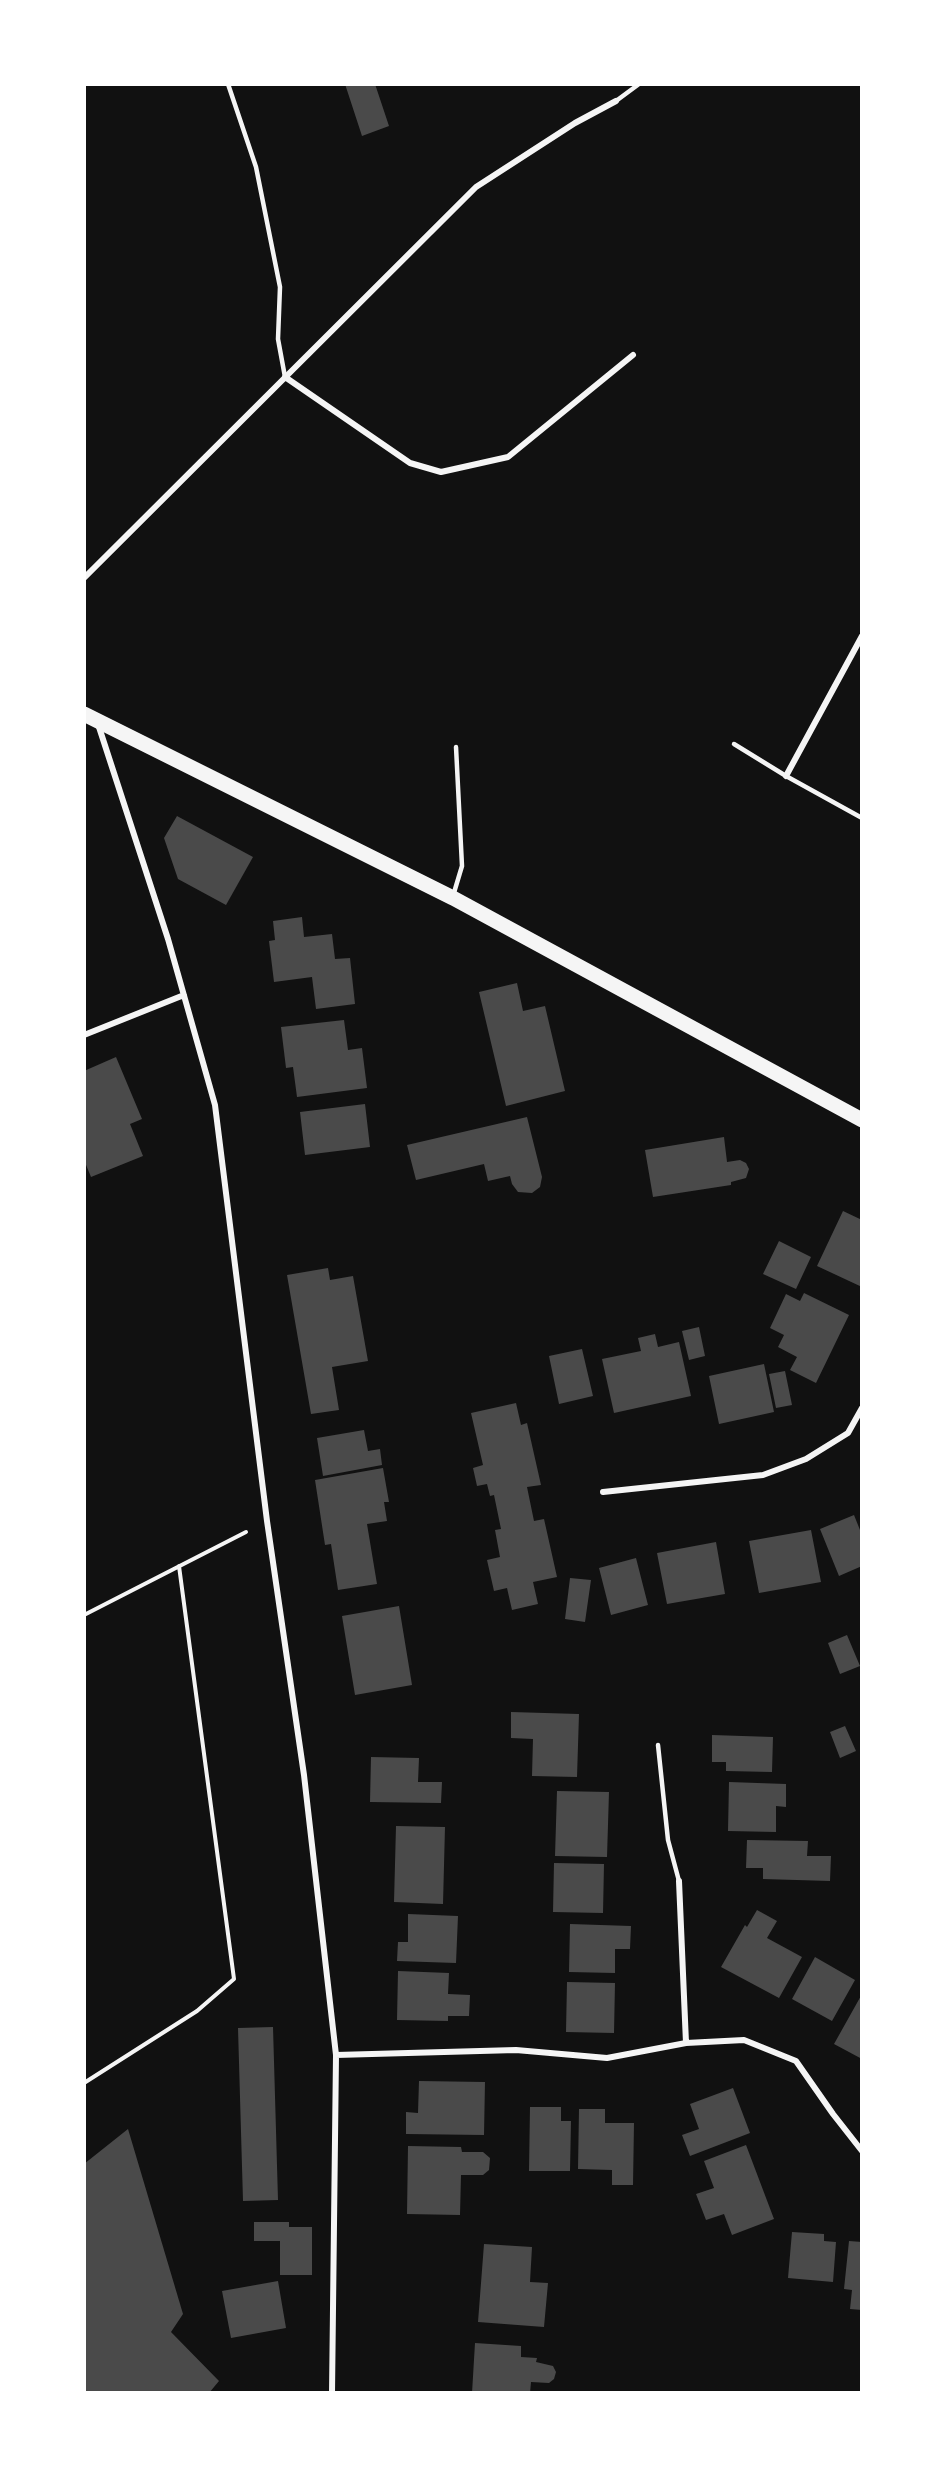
<!DOCTYPE html>
<style>
body{margin:0}
#map{position:relative;width:946px;height:2477px;overflow:hidden;background:#111;font-family:Lato,sans-serif}
canvas{display:block}
.frame{position:absolute;inset:0;border:86px solid #fff;pointer-events:none}
</style>
<div id="map">
<canvas width="946" height="2477"></canvas>
<div class="frame"></div>
</div>
<script>
const ctx = document.querySelector('canvas').getContext('2d');
ctx.lineJoin = 'round';
function fill(path, color) {
  ctx.fillStyle = color;
  ctx.fill(path, 'evenodd');
}
function poly(rows) {
  const path = new Path2D();
  for (const r of rows) {
    path.moveTo(r[0], r[1]);
    for (let i = 2; i < r.length; i += 2) path.lineTo(r[i], r[i + 1]);
  }
  return path;
}
function strokePath(path, color, width, dash) {
  ctx.strokeStyle = color;
  ctx.lineWidth = width;
  ctx.lineCap = dash ? 'butt' : 'round';
  ctx.setLineDash(dash || []);
  ctx.stroke(path);
}
fill(poly([
 [345,84,375,84,389,126,362,136],
 [177,816,253,857,226,905,178,879,164,838],
 [302,917,304,937,332,934,335,959,350,958,355,1004,316,1009,312,977,274,982,269,941,275,940,273,921],
 [517,983,523,1011,545,1006,565,1091,506,1106,479,992],
 [344,1020,348,1050,362,1048,367,1088,297,1097,293,1067,286,1068,281,1027],
 [116,1057,142,1119,130,1124,143,1156,91,1177,84,1160,84,1071],
 [365,1104,370,1147,305,1155,300,1112],
 [527,1117,542,1177,540,1187,532,1193,518,1192,512,1184,510,1176,488,1181,484,1164,416,1180,407,1145],
 [724,1137,727,1162,740,1160,746,1163,749,1169,746,1178,731,1182,731,1185,653,1197,645,1150],
 [843,1211,862,1220,862,1287,817,1266],
 [779,1241,811,1257,796,1289,763,1274],
 [328,1268,330,1280,353,1276,368,1361,332,1367,339,1410,311,1414,287,1275],
 [804,1293,849,1315,816,1383,790,1370,797,1357,778,1347,784,1335,770,1328,786,1294,800,1301],
 [699,1327,705,1356,689,1360,682,1331],
 [655,1334,658,1347,679,1342,691,1396,614,1413,602,1359,641,1351,638,1338],
 [582,1349,593,1396,559,1404,549,1356],
 [764,1364,774,1412,719,1424,709,1376],
 [785,1371,792,1405,776,1408,769,1374],
 [516,1403,521,1425,527,1423,541,1485,527,1487,534,1521,544,1519,557,1577,533,1582,538,1604,512,1610,507,1588,494,1591,487,1560,500,1557,495,1530,501,1529,494,1495,490,1496,487,1484,477,1486,473,1468,483,1465,471,1413],
 [364,1430,368,1451,380,1449,382,1465,323,1476,317,1438],
 [383,1468,389,1502,384,1502,387,1521,367,1524,377,1584,338,1590,331,1544,325,1545,315,1480],
 [854,1515,862,1535,862,1566,839,1576,820,1529],
 [811,1530,821,1582,759,1593,749,1541],
 [716,1542,725,1594,667,1604,657,1553],
 [636,1558,648,1605,611,1615,599,1568],
 [570,1578,591,1580,585,1622,565,1619],
 [399,1606,412,1685,355,1695,342,1616],
 [847,1635,860,1666,840,1674,828,1643],
 [511,1712,579,1714,577,1777,532,1776,533,1739,511,1738],
 [845,1726,856,1751,840,1758,830,1732],
 [712,1735,773,1737,772,1772,726,1771,726,1762,712,1762],
 [371,1757,419,1758,418,1782,442,1782,441,1803,370,1802],
 [729,1782,786,1784,786,1807,776,1806,776,1832,728,1831],
 [557,1791,609,1792,607,1857,555,1856],
 [396,1826,445,1827,443,1904,394,1902],
 [747,1840,808,1841,807,1856,831,1856,830,1881,763,1879,763,1868,746,1868],
 [554,1863,604,1864,603,1913,553,1912],
 [757,1910,777,1921,767,1938,802,1957,779,1998,721,1967,745,1925,747,1927],
 [408,1914,458,1916,456,1963,397,1961,398,1942,408,1942],
 [570,1924,631,1926,630,1949,615,1949,615,1973,569,1972],
 [815,1957,855,1980,832,2021,792,1999],
 [398,1971,449,1973,448,1994,470,1995,469,2016,448,2016,448,2021,397,2020],
 [567,1982,615,1983,614,2033,566,2032],
 [862,1994,862,2059,834,2044],
 [273,2027,278,2200,243,2201,238,2028],
 [419,2081,485,2082,484,2135,406,2134,406,2112,418,2113],
 [733,2088,750,2133,690,2156,682,2135,699,2129,690,2104],
 [530,2107,561,2107,561,2121,571,2121,570,2171,529,2171],
 [579,2109,605,2109,605,2123,634,2123,633,2185,612,2185,612,2170,578,2169],
 [128,2129,183,2314,171,2332,219,2381,209,2393,84,2393,84,2164],
 [746,2145,774,2219,732,2235,724,2214,706,2220,696,2194,714,2188,704,2161],
 [408,2146,461,2147,462,2152,483,2152,490,2158,489,2170,483,2175,461,2175,460,2215,407,2214],
 [254,2222,289,2222,289,2227,312,2227,312,2275,280,2275,280,2241,254,2241],
 [792,2232,824,2234,824,2241,836,2242,833,2282,788,2278],
 [849,2241,862,2242,862,2310,850,2309,852,2290,844,2289],
 [484,2244,532,2247,530,2282,548,2283,544,2327,478,2322],
 [278,2281,286,2328,231,2338,222,2291],
 [475,2343,521,2346,521,2357,537,2358,536,2362,553,2366,556,2372,554,2379,549,2383,531,2382,530,2393,472,2393]
]), '#4a4a4a');
strokePath(poly([
 [84,1615,246,1532],
 [84,2083,197,2011,234,1979,179,1566]
]), '#f5f5f5', 4);
strokePath(poly([
 [228,84,256,167,280,287,278,339,285,377],
 [616,101,639,84],
 [734,744,786,776,862,818],
 [453,896,462,866,456,747],
 [658,1745,668,1840,679,1881]
]), '#f5f5f5', 4.5);
strokePath(poly([
 [285,377,410,463,441,472,508,457,633,355],
 [84,578,476,187,575,123,616,101],
 [98,724,168,939,215,1105,267,1521,304,1775,336,2055,332,2393],
 [786,776,862,636],
 [84,1035,184,995],
 [603,1492,763,1475,806,1459,848,1433,862,1408],
 [679,1881,686,2043],
 [336,2055,516,2050,607,2058,686,2043,744,2040,796,2061,833,2114,862,2151]
]), '#f5f5f5', 6);
strokePath(poly([
 [84,714,453,898,862,1120]
]), '#f5f5f5', 15);
</script>
